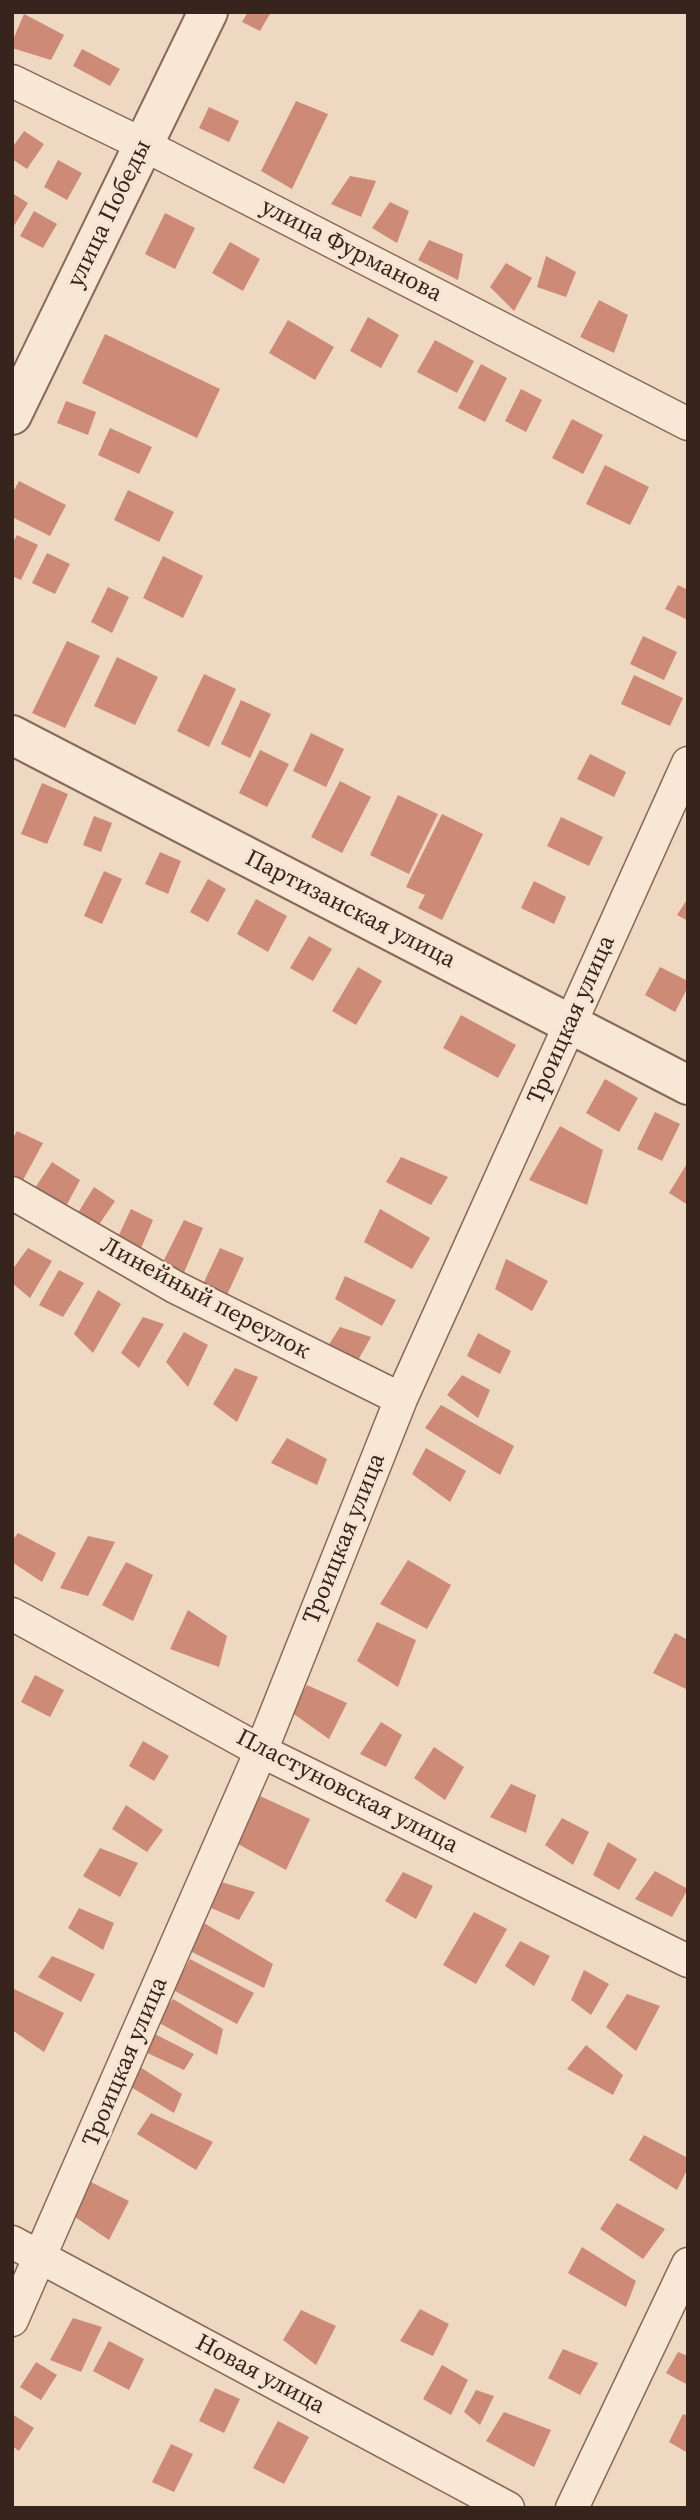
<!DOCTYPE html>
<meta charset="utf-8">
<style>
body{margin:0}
#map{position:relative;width:700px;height:2520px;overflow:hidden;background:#eed8c1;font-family:"Source Serif 4",serif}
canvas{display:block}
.frame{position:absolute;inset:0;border:14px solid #37251d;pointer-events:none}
</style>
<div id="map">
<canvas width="700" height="2520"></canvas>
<div class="frame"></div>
</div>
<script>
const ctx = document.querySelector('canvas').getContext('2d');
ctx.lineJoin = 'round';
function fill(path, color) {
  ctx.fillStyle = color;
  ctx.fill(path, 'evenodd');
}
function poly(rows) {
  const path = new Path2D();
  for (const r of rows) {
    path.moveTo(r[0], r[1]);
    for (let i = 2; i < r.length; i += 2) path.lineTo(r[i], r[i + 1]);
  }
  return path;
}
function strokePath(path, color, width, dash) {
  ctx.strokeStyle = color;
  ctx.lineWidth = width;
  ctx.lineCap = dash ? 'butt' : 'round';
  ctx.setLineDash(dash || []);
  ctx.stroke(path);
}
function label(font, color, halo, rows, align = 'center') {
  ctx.font = font + ' "Source Serif 4",serif';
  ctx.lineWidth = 6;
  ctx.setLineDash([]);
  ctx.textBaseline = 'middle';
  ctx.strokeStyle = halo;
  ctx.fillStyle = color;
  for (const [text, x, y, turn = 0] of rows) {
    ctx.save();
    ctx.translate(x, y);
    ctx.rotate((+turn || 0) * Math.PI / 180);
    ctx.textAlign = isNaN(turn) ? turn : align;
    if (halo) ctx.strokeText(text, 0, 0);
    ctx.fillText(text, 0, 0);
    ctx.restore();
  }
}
fill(poly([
 [248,12,271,12,260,31,242,22],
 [24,14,64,35,51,60,12,48,12,42],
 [82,49,120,69,110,86,73,66],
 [296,101,328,114,292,189,261,171],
 [209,107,239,121,229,142,199,128],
 [24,131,44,144,27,169,12,159,12,148],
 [58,160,82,173,67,200,44,187],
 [350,176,376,181,361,217,331,204],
 [12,193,28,203,12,229],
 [390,202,409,211,397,243,372,228],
 [34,211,57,224,43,248,20,236],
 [165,213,195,228,175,269,145,254],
 [429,240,463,254,458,280,418,260],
 [230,242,260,259,243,291,212,273],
 [546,256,576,272,566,297,537,287],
 [506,263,532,278,514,311,490,287],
 [599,300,628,315,614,353,580,337],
 [368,317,399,335,381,368,350,351],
 [288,320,334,347,315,380,269,353],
 [105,334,220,389,197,438,82,383],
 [435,340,474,361,457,393,417,372],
 [481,364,507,378,485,422,458,408],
 [521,389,542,400,526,432,505,421],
 [66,401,96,412,88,435,57,423],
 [572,419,603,435,583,474,552,458],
 [110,428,152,447,139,474,98,455],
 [605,465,649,487,630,525,586,504],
 [19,481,66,505,50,536,12,517,12,494],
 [128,490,174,512,159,542,114,520],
 [17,535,38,545,21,580,12,576,12,544],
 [47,553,70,564,55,594,32,583],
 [163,556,203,576,183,618,143,598],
 [678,585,688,590,688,620,665,609],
 [108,587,129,597,112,633,91,622],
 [643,636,677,652,664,680,630,664],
 [67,641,100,656,65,728,32,713],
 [117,657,158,677,135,725,94,706],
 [204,674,236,689,209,747,177,731],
 [634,675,683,698,670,726,621,704],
 [241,700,271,714,250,758,221,744],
 [311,733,344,749,326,787,293,771],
 [260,750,289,764,267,807,239,793],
 [590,754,626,772,614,797,577,779],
 [340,781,371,797,342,853,311,837],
 [42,783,68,794,47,844,21,834],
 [398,795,438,814,409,874,370,855],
 [442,814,483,834,442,920,418,908,425,895,406,887],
 [94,816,112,823,101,852,83,845],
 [561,817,603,837,589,866,547,846],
 [160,852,181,861,168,894,145,884],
 [104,871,122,879,102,924,84,916],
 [208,879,226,889,208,922,190,912],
 [534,881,566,897,554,924,521,908],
 [688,898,688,921,677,915],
 [256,899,287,916,268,952,237,934],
 [309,936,332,949,313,981,290,968],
 [358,967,382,981,356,1025,332,1011],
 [660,967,688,981,688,987,675,1012,645,995],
 [461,1015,516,1045,498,1078,443,1048],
 [605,1079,638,1098,619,1132,586,1113],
 [655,1112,680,1124,662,1161,637,1149],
 [560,1126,603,1150,587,1205,529,1180],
 [17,1131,43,1143,23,1180,12,1175,12,1140],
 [401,1157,448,1177,431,1205,386,1182],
 [52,1162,80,1180,64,1210,33,1191],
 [688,1162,688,1205,669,1193],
 [94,1187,115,1201,96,1229,76,1216],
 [131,1209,153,1220,139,1253,117,1239],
 [380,1209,430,1238,412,1269,364,1242],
 [184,1220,203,1228,183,1275,163,1262],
 [28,1248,52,1261,30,1298,12,1283,12,1270],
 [220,1248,244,1258,226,1297,204,1282],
 [506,1259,548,1281,532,1311,495,1289],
 [59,1270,84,1283,63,1317,39,1305],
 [345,1276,396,1300,382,1326,335,1299],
 [98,1290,121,1304,93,1353,74,1334],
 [143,1317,164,1324,139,1368,121,1353],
 [340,1327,371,1337,357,1362,328,1346],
 [184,1332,208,1345,188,1387,166,1362],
 [478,1333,511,1351,500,1374,467,1356],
 [235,1368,258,1377,237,1422,213,1404],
 [462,1375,490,1390,478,1418,447,1395],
 [441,1405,514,1446,500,1475,425,1428],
 [287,1438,327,1459,317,1485,271,1463],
 [426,1448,466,1471,450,1502,412,1474],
 [18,1533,56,1553,42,1582,12,1562,12,1541],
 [88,1536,115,1542,88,1596,60,1588],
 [408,1560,451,1585,427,1629,380,1604],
 [126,1562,153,1575,133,1621,102,1605],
 [188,1610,227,1636,219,1667,170,1649],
 [377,1622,416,1640,398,1687,357,1661],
 [675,1633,688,1640,688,1690,653,1673],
 [35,1675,64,1690,50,1717,21,1702],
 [307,1685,347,1703,329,1739,291,1712],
 [381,1722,402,1735,386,1767,360,1754],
 [143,1741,169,1756,154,1781,129,1766],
 [434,1747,464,1767,445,1800,414,1778],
 [511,1784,536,1795,526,1833,490,1817],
 [260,1796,310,1819,286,1870,238,1844],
 [126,1805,163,1830,147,1852,112,1829],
 [562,1818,589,1832,573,1865,545,1845],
 [608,1842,637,1859,619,1890,593,1875],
 [100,1848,138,1863,120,1897,83,1876],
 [655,1871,688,1889,672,1917,635,1899],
 [403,1872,433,1886,416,1919,385,1901],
 [221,1882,255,1892,239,1920,209,1907],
 [79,1908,114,1923,103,1950,68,1928],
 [474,1912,507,1929,476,1984,443,1965],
 [194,1917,273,1964,264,1988,180,1946],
 [520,1941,550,1956,534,1986,505,1966],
 [52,1956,95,1974,81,2002,38,1977],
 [190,1959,254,1993,237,2024,173,1990],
 [584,1970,609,1984,591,2015,571,2000],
 [12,1988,64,2013,44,2052,12,2030],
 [627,1994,660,2006,636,2051,606,2027],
 [173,1999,223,2029,217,2055,156,2021],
 [147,2030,194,2054,184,2070,143,2051],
 [586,2045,623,2075,613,2095,567,2069],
 [140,2067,182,2094,174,2113,131,2087],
 [151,2113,213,2142,196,2170,137,2134],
 [644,2135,688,2158,688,2168,677,2190,629,2160],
 [91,2182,129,2201,109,2240,72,2215],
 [617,2203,665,2229,643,2259,600,2229],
 [582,2247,636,2281,626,2307,568,2273],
 [420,2309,449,2324,433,2356,400,2341],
 [301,2310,336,2326,316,2365,283,2340],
 [73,2318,102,2327,81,2372,50,2360],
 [109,2341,144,2359,129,2390,93,2371],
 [563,2349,598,2363,580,2395,548,2378],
 [678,2352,688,2356,688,2385,666,2373],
 [36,2362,57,2375,41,2400,20,2387],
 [442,2365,468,2380,451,2415,423,2399],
 [215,2388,240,2399,224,2433,199,2421],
 [476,2390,494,2396,480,2425,464,2412],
 [504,2412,551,2430,534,2467,486,2441],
 [12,2414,34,2428,19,2451,12,2446],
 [683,2414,688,2416,688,2453,669,2442],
 [278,2421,309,2437,284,2484,253,2468],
 [171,2444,193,2454,174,2492,152,2482]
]), '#cc8a77');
const minor = poly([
 [12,81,144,145,688,424],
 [12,1193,175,1287,401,1399],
 [12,1614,261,1751,688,1961],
 [12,2242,508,2508],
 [12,2320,261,1751,401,1399,688,763],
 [572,2508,688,2264]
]);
const tertiary = poly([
 [12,415,208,12],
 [12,735,688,1085]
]);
strokePath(minor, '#886959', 35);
strokePath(tertiary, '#886959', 42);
strokePath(minor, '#f9e7d5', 32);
strokePath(tertiary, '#f9e7d5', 38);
label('24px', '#37251d', '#f5e4d1', [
 ["улица Победы",110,214,-64],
 ["улица Фурманова",351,251,27],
 ["Партизанская улица",350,910,27],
 ["Троицкая улица",572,1020,-66],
 ["Линейный переулок",205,1299,28],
 ["Троицкая улица",345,1539,-68],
 ["Пластуновская улица",347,1792,27],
 ["Троицкая улица",126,2062,-67],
 ["Новая улица",260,2375,28]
]);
</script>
